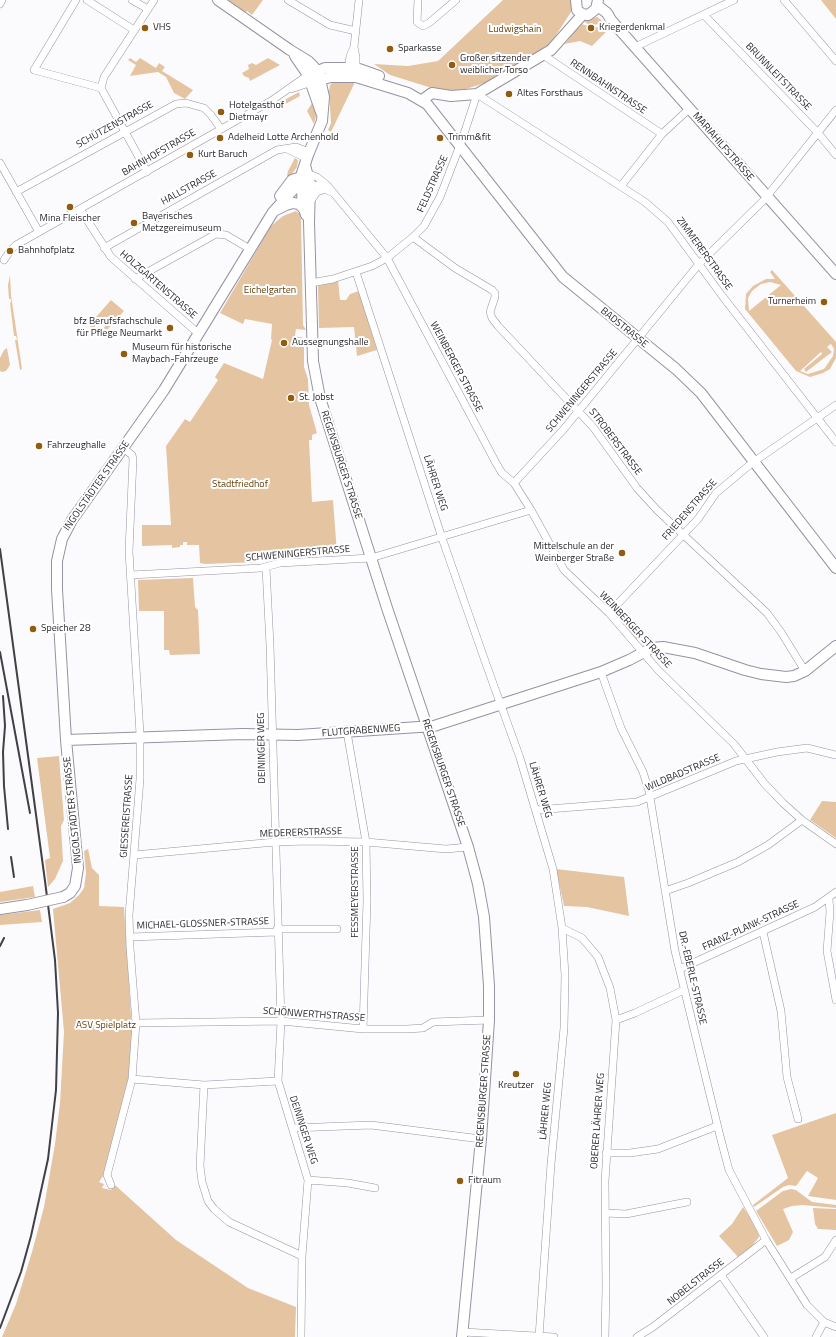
<!DOCTYPE html>
<meta charset="utf-8">
<style>
body{margin:0}
canvas{display:block;background:#fbfbfe}
</style>
<canvas width="836" height="1337"></canvas>
<script>
const ctx = document.querySelector('canvas').getContext('2d');
ctx.lineJoin = 'round';
function fill(path, color) {
  ctx.fillStyle = color;
  ctx.fill(path, 'evenodd');
}
function poly(rows) {
  const path = new Path2D();
  for (const r of rows) {
    path.moveTo(r[0], r[1]);
    for (let i = 2; i < r.length; i += 2) path.lineTo(r[i], r[i + 1]);
  }
  return path;
}
function strokePath(path, color, width, dash) {
  ctx.strokeStyle = color;
  ctx.lineWidth = width;
  ctx.lineCap = dash ? 'butt' : 'round';
  ctx.setLineDash(dash || []);
  ctx.stroke(path);
}
function label(font, color, halo, rows, align = 'center') {
  ctx.font = font + ' "Titillium Web",sans-serif';
  ctx.lineWidth = 4;
  ctx.setLineDash([]);
  ctx.textBaseline = 'middle';
  ctx.strokeStyle = halo;
  ctx.fillStyle = color;
  for (const [text, x, y, turn = 0] of rows) {
    ctx.save();
    ctx.translate(x, y);
    ctx.rotate((+turn || 0) * Math.PI / 180);
    ctx.textAlign = isNaN(turn) ? turn : align;
    if (halo) ctx.strokeText(text, 0, 0);
    ctx.fillText(text, 0, 0);
    ctx.restore();
  }
}
fill(poly([
 [227,0,263,0,252,15,247,11,245,13],
 [503,0,571,0,571,12,549,46,485,83,466,89,451,91,435,89,390,75,374,64,408,66,438,61],
 [821,0,836,0,836,19,824,4],
 [597,17,608,25,588,24,583,21],
 [581,24,588,26,588,30,593,31,594,27,610,28,592,46,580,41,565,44],
 [130,58,136,62,140,58,156,68,159,63,165,67,162,71,193,90,185,99,174,93,166,77,158,72,130,76,136,65,128,60],
 [268,58,280,65,250,81,249,78,244,76,242,73,249,69,248,65,252,63,256,65],
 [356,80,331,132,328,130,331,123,329,91,330,85,333,82],
 [299,92,300,96,278,108,277,104],
 [315,102,317,112,314,124,307,111,312,103],
 [295,158,298,160,297,167,289,178,287,175,288,171],
 [296,211,300,214,301,219,303,325,306,330,296,329,295,336,304,338,304,367,308,379,309,405,317,433,312,435,312,440,309,440,312,502,333,500,337,553,260,559,259,562,205,564,200,563,199,545,187,545,187,542,183,542,183,545,180,545,180,547,172,548,172,545,142,546,142,525,171,525,166,446,185,419,190,422,218,380,215,377,224,363,263,379,272,340,271,339,272,324,245,319,243,324,220,313,271,226,283,216],
 [772,270,836,342,836,358,830,369,823,373,810,377,796,371,745,309,746,294,753,286,766,279,775,279,770,272],
 [770,282,781,285,749,311,748,298,752,291,761,284],
 [831,344,834,349,833,356,824,369,808,374,800,371,821,352,822,354,804,369,806,372,832,352,827,347],
 [10,275,11,295,22,369,20,370,15,340,17,340,16,336,14,336,10,303,11,302,11,299,9,299,8,285],
 [338,280,340,300,346,300,350,294,359,291,377,350,357,356,354,327,319,328,318,286],
 [111,300,124,311,107,330,104,328,106,324,100,320,93,329,89,325],
 [7,348,10,365,6,371,2,372,0,371,0,358,4,350],
 [193,578,195,607,198,610,200,654,170,655,169,650,164,650,164,611,139,611,138,580],
 [616,616,650,637,655,642,636,639],
 [59,756,64,820,61,826,63,861,55,879,48,887,45,860,50,858,37,758],
 [822,801,836,802,836,838,810,820],
 [88,849,92,868,99,875,99,906,124,907,132,1031,130,1072,103,1176,99,1182,104,1184,102,1188,111,1190,115,1185,176,1240,248,1288,296,1307,295,1337,2,1337,16,1304,32,1252,44,1207,55,1144,60,1103,64,1032,53,909,70,903,79,895,84,888,86,873,84,851],
 [556,869,624,877,629,916,587,907,564,906],
 [33,886,35,897,0,902,0,892],
 [40,910,42,922,0,925,0,915],
 [836,1113,836,1200,808,1196,818,1178,807,1171,796,1186,789,1185,783,1187,754,1207,753,1205,788,1178,772,1135],
 [791,1189,796,1190,812,1202,836,1205,836,1208,803,1205,792,1206,783,1209,793,1232,789,1240,777,1246,756,1211,783,1191],
 [743,1207,758,1229,759,1237,752,1246,738,1257,719,1236,732,1224],
 [813,1208,836,1209,836,1230,818,1229,815,1224]
]), '#e5c5a1');
const street = poly([
 [76,0,34,70,101,88],
 [87,0,134,30],
 [132,0,148,9],
 [288,0,330,25,356,31],
 [418,0,417,22,423,26,429,23,456,0],
 [784,0,836,61],
 [0,4,2,0],
 [704,15,818,133,836,155],
 [635,47,734,0],
 [543,55,662,134],
 [348,72,350,56,354,47],
 [356,73,356,57,354,47,359,0],
 [291,89,312,82],
 [287,149,306,158],
 [0,163,39,232],
 [147,172,101,88,104,77,154,0],
 [309,174,317,177,327,185,387,258,496,463,502,473,514,483,531,510,564,570,609,613,658,670,734,744,764,783,783,803,802,820,836,844],
 [310,184,319,186,331,192],
 [621,186,662,134,689,109],
 [16,192,176,104,186,103,204,108,211,115,221,129],
 [310,202,317,192,326,189],
 [80,209,111,257,199,334],
 [413,237,455,268,492,290,495,293,495,297,490,312,492,318,498,326,593,427,637,488,657,510,767,613,781,632,805,671],
 [104,248,277,150,296,147,309,152],
 [4,260,10,251,16,245,271,101,308,75],
 [356,272,442,538,485,661,520,758,553,869,562,928,565,975,564,1028,551,1164,539,1337],
 [135,279,216,234,226,235,250,249],
 [311,283,333,279,372,266,387,258,413,237,424,226,440,197,462,140,477,94,645,202,668,222,723,297,836,442],
 [514,483,563,430,699,264,764,200,836,110],
 [266,568,270,645,281,1021,278,1081,308,1180,302,1256,301,1337],
 [131,575,261,568,280,563,371,558,531,510],
 [609,613,698,519,716,493,752,463,836,405],
 [601,672,621,728,643,772,649,791,675,951,720,1136,729,1170,766,1240,807,1305,824,1322,836,1327],
 [347,732,366,842,367,901,363,1029],
 [536,810,637,802,736,761,777,752,807,748,836,755],
 [134,855,275,842,309,841,366,842,446,849,468,847],
 [665,891,688,883,738,862,768,845,802,820],
 [829,899,830,912,827,951,836,1000],
 [562,928,582,938,598,957,610,988,616,1020,605,1181,606,1287,605,1337],
 [277,929,337,929],
 [763,932,781,1011,787,1077,798,1119],
 [130,937,277,932],
 [680,969,815,907,836,892],
 [616,1020,635,1013,684,990],
 [136,1023,281,1021,363,1029,407,1029,423,1028,433,1022,489,1020],
 [132,1079,204,1085,278,1081],
 [204,1085,200,1166,202,1182,208,1201,214,1209,229,1222,302,1256],
 [293,1128,371,1125,481,1139],
 [606,1153,630,1153,658,1149,717,1126],
 [308,1180,348,1183,375,1188],
 [111,1185,107,1175,132,1079,136,1023,130,948,129,915,140,779,140,734,129,551,133,459,132,455,123,448],
 [606,1213,626,1214,687,1202],
 [721,1275,764,1337],
 [791,1278,825,1257,836,1240],
 [463,1332,554,1337],
 [637,1337,653,1327,766,1240],
 [816,1337,824,1322]
]);
const secondary = poly([
 [218,0,290,50,308,61,314,67,320,79,324,97,322,121,308,155,301,176,303,206,306,215],
 [576,0,577,10,582,14,588,15,596,9,598,0],
 [598,6,607,13,611,20,836,274],
 [295,56,308,75,321,112],
 [308,75,325,68,348,68,359,69,379,76],
 [312,82,331,77,356,77,408,93,427,104,563,277,676,369,701,393,836,568],
 [422,100,432,93,451,96,477,94,551,50,583,14],
 [305,165,310,184,309,222,313,361,320,398,387,608,468,847,478,884,484,917,489,986,489,1020,481,1139,462,1337],
 [280,196,292,180,307,175],
 [276,210,286,205,293,203,299,204,304,209],
 [66,740,243,734,298,735,434,726,601,672,629,660,652,648,663,647,695,653,745,670,761,674,786,677,794,676,805,671,836,646],
 [63,897,70,893,75,886,78,868,66,740,57,589,57,561,62,539,72,520,164,390,273,212,294,189,310,184],
 [0,909,27,905]
]);
strokePath(street, '#9593a3', 8);
strokePath(secondary, '#9593a3', 12);
strokePath(street, '#fff', 7);
strokePath(secondary, '#fff', 10);
strokePath(poly([
 [0,549,45,881,55,960,58,1013,56,1090,48,1159,31,1236,21,1272,0,1328],
 [0,652,30,813],
 [3,696,5,726,3,752,4,786,8,829],
 [11,857,14,877],
 [0,946,4,938]
]), '#404046', 2);
const secondaryBridge = poly([
 [27,905,63,897]
]);
strokePath(secondaryBridge, '#9593a3', 12, []);
strokePath(secondaryBridge, '#fff', 10);
for (const [x, y, r, color] of [
 [145,28,4,"#905c0d"],
 [591,28,4,"#905c0d"],
 [390,49,4,"#905c0d"],
 [452,65,4,"#905c0d"],
 [509,94,4,"#905c0d"],
 [221,112,4,"#905c0d"],
 [220,138,4,"#905c0d"],
 [440,138,4,"#905c0d"],
 [190,155,4,"#905c0d"],
 [70,207,4,"#905c0d"],
 [134,223,4,"#905c0d"],
 [10,251,4,"#905c0d"],
 [824,302,4,"#905c0d"],
 [170,328,4,"#905c0d"],
 [284,343,4,"#905c0d"],
 [124,354,4,"#905c0d"],
 [291,398,4,"#905c0d"],
 [39,446,4,"#905c0d"],
 [622,553,4,"#905c0d"],
 [33,629,4,"#905c0d"],
 [516,1074,4,"#905c0d"],
 [460,1181,4,"#905c0d"]
]) {
  const dot = new Path2D();
  dot.arc(x, y, r, 0, 2 * Math.PI);
  ctx.fillStyle = color;
  ctx.fill(dot);
  strokePath(dot, '#fff', 1.5);
}
label('10px', '#28282e', '#fff', [
 ["VHS",153,28],
 ["Kriegerdenkmal",599,28],
 ["Sparkasse",398,49],
 ["Großer sitzender",460,59],
 ["weiblicher Torso",460,71],
 ["Altes Forsthaus",517,94],
 ["Hotelgasthof",229,106],
 ["Dietmayr",229,118],
 ["Adelheid Lotte Archenhold",228,138],
 ["Trimm&fit",448,138],
 ["Kurt Baruch",198,155],
 ["Bayerisches",142,217],
 ["Metzgereimuseum",142,229],
 ["Mina Fleischer",70,219,"center"],
 ["Bahnhofplatz",18,251],
 ["Turnerheim",816,302,"right"],
 ["bfz Berufsfachschule",162,322,"right"],
 ["für Pflege Neumarkt",162,334,"right"],
 ["Aussegnungshalle",292,343],
 ["Museum für historische",132,348],
 ["Maybach-Fahrzeuge",132,360],
 ["St. Jobst",299,398],
 ["Fahrzeughalle",47,446],
 ["Mittelschule an der",614,547,"right"],
 ["Weinberger Straße",614,559,"right"],
 ["Speicher 28",41,629],
 ["Kreutzer",516,1086,"center"],
 ["Fitraum",468,1181]
], 'left');
label('10px', '#65410a', '#fff', [
 ["Ludwigshain",515,30],
 ["Eichelgarten",270,291],
 ["Stadtfriedhof",240,485],
 ["ASV Spielplatz",106,1026]
]);
label('10px', '#28282e', '#fff', [
 ["BRUNNLEITSTRASSE",778,77,46],
 ["RENNBAHNSTRASSE",608,87,34],
 ["SCHÜTZENSTRASSE",115,125,-29],
 ["MARIAHILFSTRASSE",723,147,49],
 ["BAHNHOFSTRASSE",159,153,-30],
 ["FELDSTRASSE",433,184,-66],
 ["HALLSTRASSE",189,188,-29],
 ["ZIMMERERSTRASSE",704,254,54],
 ["HOLZGARTENSTRASSE",158,285,41],
 ["BADSTRASSE",624,328,39],
 ["WEINBERGER STRASSE",456,367,62],
 ["SCHWENINGERSTRASSE",582,391,-50],
 ["STROBERSTRASSE",615,442,53],
 ["REGENSBURGER STRASSE",341,465,72],
 ["LÄHRER WEG",435,483,72],
 ["INGOLSTÄDTER STRASSE",97,486,-55],
 ["FRIEDENSTRASSE",690,510,-49],
 ["SCHWENINGERSTRASSE",298,554,-5],
 ["WEINBERGER STRASSE",635,630,47],
 ["FLUTGRABENWEG",361,731,-4],
 ["DEININGER WEG",262,748,-91],
 ["REGENSBURGER STRASSE",443,773,71],
 ["WILDBADSTRASSE",683,773,-23],
 ["LÄHRER WEG",540,790,73],
 ["INGOLSTÄDTER STRASSE",73,810,-96],
 ["GIESSEREISTRASSE",127,816,-86],
 ["MEDERERSTRASSE",301,833,-2],
 ["FESSMEYERSTRASSE",356,892,-90],
 ["MICHAEL-GLOSSNER-STRASSE",203,924,-2],
 ["FRANZ-PLANK-STRASSE",751,926,-25],
 ["DR.-EBERLE-STRASSE",692,978,77],
 ["SCHÖNWERTHSTRASSE",314,1015,4],
 ["REGENSBURGER STRASSE",484,1091,-86],
 ["LÄHRER WEG",546,1111,-85],
 ["OBERER LÄHRER WEG",598,1121,-86],
 ["DEININGER WEG",303,1130,72],
 ["NOBELSTRASSE",696,1282,-38]
]);
</script>
